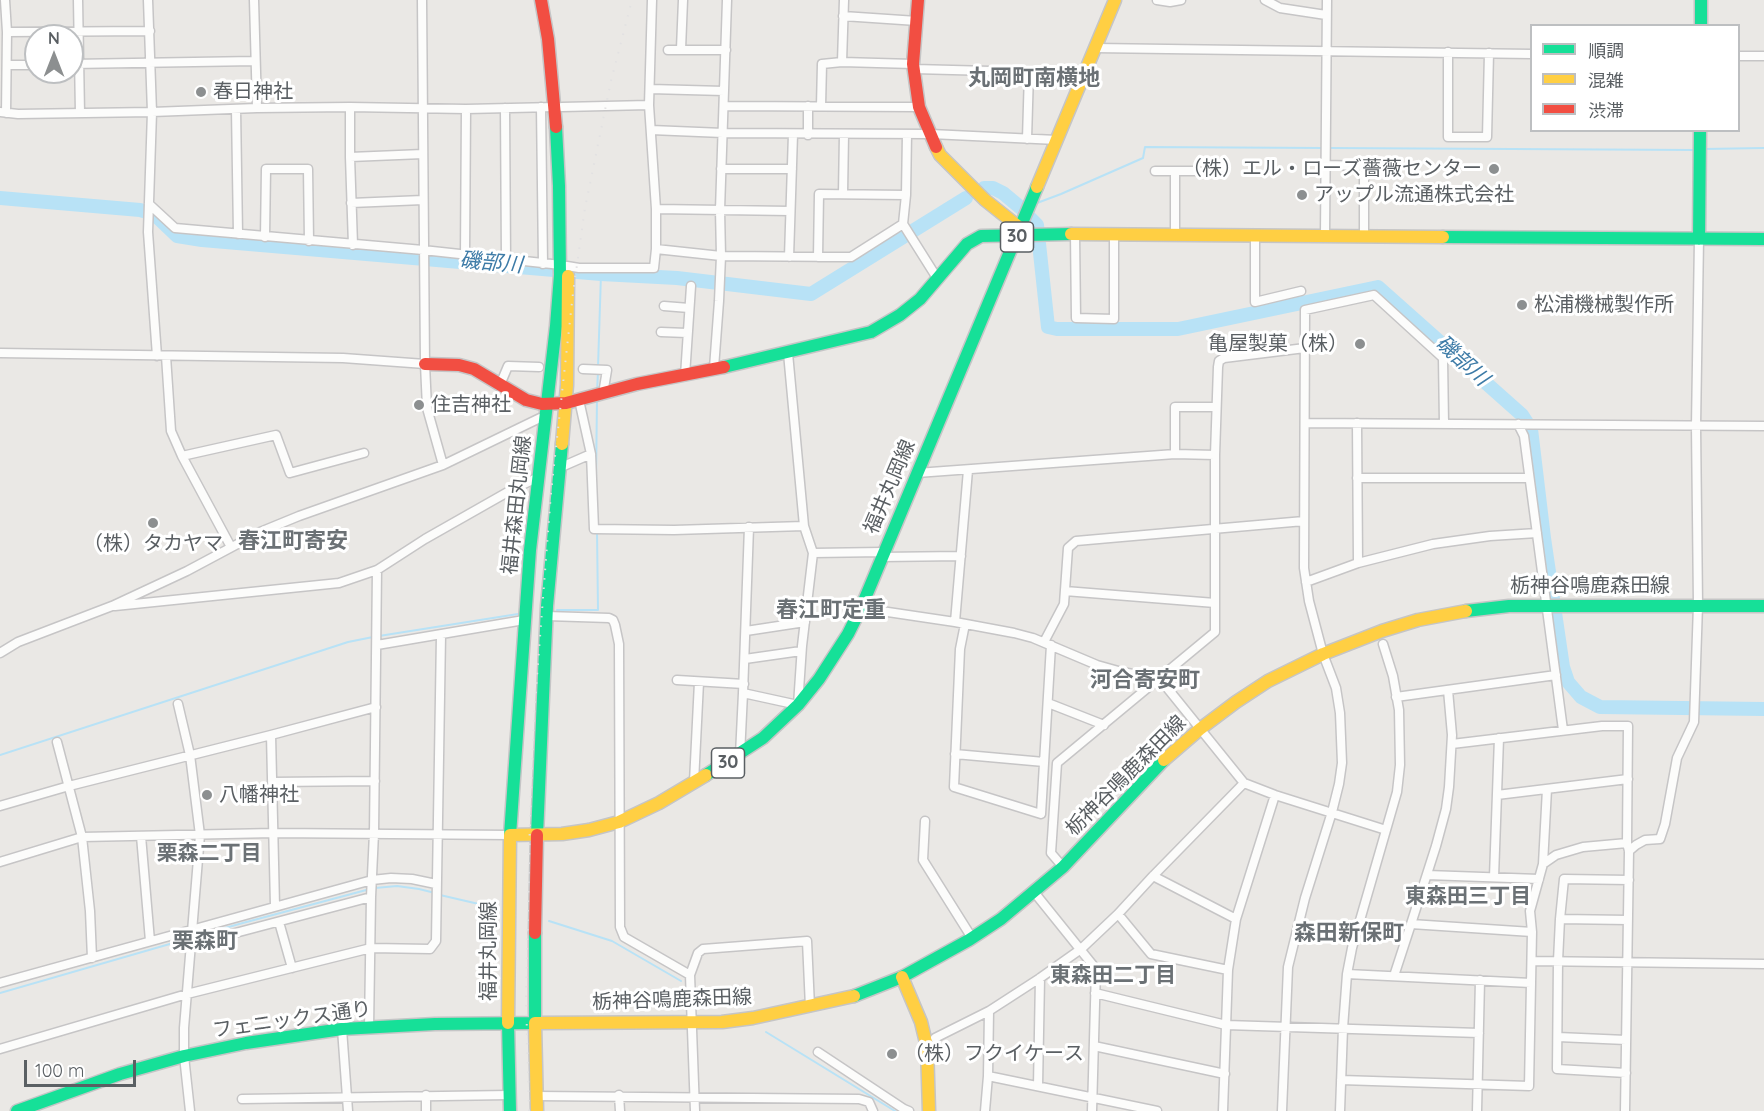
<!DOCTYPE html>
<meta charset="utf-8">
<style>
body{margin:0}
#map{position:relative;width:1764px;height:1111px;overflow:hidden;background:#eae8e5;font-family:Quicksand,"Noto Sans JP",sans-serif}
canvas{display:block}
.legend{position:absolute;left:1530px;top:24px;width:210px;height:108px;box-sizing:border-box;background:#fff;border:2px solid #bdbfc1;margin:0;padding:8px 10px;list-style:none;font-size:18px;color:#5a5f63}
.legend li{display:flex;align-items:center;gap:12px;height:30px}
.legend b{width:30px;border:2px solid #bdbfc1}
.north{position:absolute;left:24px;top:24px;width:60px;height:60px;box-sizing:border-box;background:#fff;border:2px solid #bdbfc1;border-radius:50%;rotate:0deg;font-size:16px;font-weight:700;line-height:24px;text-align:center;color:#5a5f63}
.north::after{content:'';display:block;margin:auto;width:21px;height:27px;background:#8c8f90;clip-path:polygon(50% 0,100% 100%,50% 72%,0 100%)}
.scale{position:absolute;left:24px;top:1060px;width:112px;height:27px;box-sizing:border-box;border:3px solid #5a5f63;border-top:0;padding-left:8px;font-size:18px;line-height:21px;white-space:nowrap;color:#5a5f63;-webkit-text-stroke:4px #fff;paint-order:stroke}
</style>
<div id="map">
<canvas width="1764" height="1111"></canvas>
<ul class="legend">
<li><b style="height:8px;background:#16e098"></b>順調</li>
<li><b style="height:8px;background:#ffcf43"></b>混雑</li>
<li><b style="height:8px;background:#f24e42"></b>渋滞</li>
</ul>
<div class="north">N</div>
<div class="scale">100 m</div>
</div>
<script>
const ctx = document.querySelector('canvas').getContext('2d');
ctx.lineJoin = 'round';
function poly(rows) {
  const path = new Path2D();
  for (const r of rows) {
    path.moveTo(r[0], r[1]);
    for (let i = 2; i < r.length; i += 2) path.lineTo(r[i], r[i + 1]);
  }
  return path;
}
function strokePath(path, color, width, dash) {
  ctx.strokeStyle = color;
  ctx.lineWidth = width;
  ctx.lineCap = dash ? 'butt' : 'round';
  ctx.setLineDash(dash || []);
  ctx.stroke(path);
}
function label(font, color, halo, rows, align = 'center') {
  ctx.font = font + ' Quicksand,"Noto Sans JP",sans-serif';
  ctx.lineWidth = 6;
  ctx.setLineDash([]);
  ctx.textBaseline = 'middle';
  ctx.strokeStyle = halo;
  ctx.fillStyle = color;
  for (const [text, x, y, turn = 0] of rows) {
    ctx.save();
    ctx.translate(x, y);
    ctx.rotate((+turn || 0) * Math.PI / 180);
    ctx.textAlign = isNaN(turn) ? turn : align;
    if (halo) ctx.strokeText(text, 0, 0);
    ctx.fillText(text, 0, 0);
    ctx.restore();
  }
}
strokePath(poly([
 [1329,148,1695,150],
 [1704,149,1764,148],
 [1037,203,1061,194,1143,158,1145,147,1323,148],
 [598,367,601,274],
 [597,391,598,372],
 [596,481,597,399],
 [557,610,598,610,597,531],
 [379,636,518,614],
 [0,755,348,642,373,637],
 [375,888,397,886,419,889,435,893],
 [440,895,496,908],
 [549,921,612,941,681,981],
 [697,991,722,1006],
 [0,993,239,924,370,889],
 [766,1032,895,1111]
]), '#b8e2f6', 2);
strokePath(poly([
 [984,188,993,188,1003,193,1021,208],
 [0,198,140,210,154,214,177,236,202,240,601,274,677,278,811,294,966,198],
 [1030,218,1037,225,1048,327,1057,329,1178,329,1378,287,1522,415,1531,429,1544,538,1563,667,1568,682,1581,697,1600,707,1764,709]
]), '#b8e2f6', 14);
const street = poly([
 [5,0,7,32,6,113],
 [78,0,80,113],
 [148,0,152,112,148,232,157,356],
 [254,0,257,108],
 [422,0,425,364,427,408,443,465],
 [1157,0,1170,2,1181,0],
 [1265,0,1280,8,1326,15],
 [843,16,917,21],
 [7,32,150,31],
 [1095,48,1532,54],
 [681,49,683,0],
 [668,50,726,50],
 [1448,52,1448,137,1487,137,1489,53],
 [1738,56,1764,56],
 [842,62,844,0],
 [72,64,255,61],
 [7,65,36,65],
 [914,69,1029,72,1027,139],
 [650,89,724,91],
 [724,106,919,107],
 [808,106,808,135],
 [821,106,822,64,842,62,913,64],
 [350,107,350,157,353,245],
 [541,107,543,264],
 [562,107,649,105],
 [505,108,506,260],
 [236,109,238,234],
 [0,112,18,114,152,112,257,108,350,107,466,109,555,107],
 [651,130,723,133,931,134,1057,140],
 [907,134,906,195,903,224,937,278],
 [350,157,423,154],
 [1326,165,1364,166,1364,236],
 [721,169,792,169],
 [1155,171,1198,171],
 [843,194,844,134],
 [351,203,423,200],
 [149,204,175,228,423,250,561,265],
 [656,209,790,211],
 [1075,234,1076,318,1114,319,1114,235],
 [1175,235,1175,171],
 [1255,235,1255,302,1301,291],
 [1325,235,1327,0],
 [265,237,266,169,308,169,309,241],
 [656,249,721,256,851,257,903,224],
 [465,255,466,109],
 [789,257,793,134],
 [818,257,819,194,906,195],
 [567,266,579,268,654,268,656,249,656,209,649,105,652,0],
 [664,306,689,308],
 [661,332,687,333],
 [0,353,343,358,425,364],
 [788,353,804,526,813,553,883,552],
 [166,356,171,431,182,456,231,547],
 [714,368,719,301,721,256,720,210,727,0],
 [583,369,607,370,603,394],
 [685,376,691,286],
 [500,385,508,366,539,367],
 [579,400,591,454,594,529,674,530,804,526],
 [1305,423,1764,426],
 [1357,423,1358,563],
 [1518,424,1524,436,1563,730],
 [1175,454,1175,407,1216,407],
 [182,456,276,435,290,473,364,453],
 [559,468,591,454],
 [917,473,1175,454,1215,455],
 [1357,478,1529,478],
 [749,527,743,693,798,705,802,646,813,553],
 [881,557,961,556],
 [1306,582,1358,563,1433,544,1490,536,1537,533],
 [1065,591,1215,603],
 [115,606,339,583,377,570,425,539,513,489,539,477],
 [861,608,955,622,1014,633,1033,638,1097,665,1122,672,1160,679,1244,783,1275,795,1386,830],
 [547,616,609,618,613,620,615,625,619,644,620,927,624,937,690,975],
 [955,622,968,470],
 [965,624,960,649,954,787,1041,814,1051,645],
 [746,631,805,622],
 [1044,642,1064,604,1068,548,1076,541,1304,521],
 [377,645,524,620],
 [0,653,18,642,112,606,187,571,260,532,299,516,443,465,540,418,546,419],
 [745,659,801,651],
 [677,680,744,684],
 [1396,697,1556,675],
 [1048,703,1104,725],
 [178,704,190,755,200,835,184,1028,184,1056,190,1111],
 [271,735,275,906],
 [57,742,82,837,90,911,92,958],
 [1452,744,1602,726,1628,726,1627,843,1629,851,1625,1111],
 [955,754,1044,762],
 [740,755,743,693],
 [272,782,375,781],
 [694,782,699,682],
 [1497,795,1628,779],
 [0,806,69,786,271,735,376,707],
 [925,821,923,860,972,938],
 [141,836,150,941],
 [1629,851,1636,845,1645,840,1660,839,1665,824,1677,758,1694,722,1698,605,1696,426,1699,239],
 [0,862,82,837,274,833,510,835],
 [1543,864,1547,789],
 [1063,867,1051,853,1057,763,1215,632,1215,455,1218,367,1219,361,1224,358,1305,348],
 [1427,875,1539,879],
 [1153,876,1236,919],
 [1494,877,1499,738],
 [1034,892,1096,969,1092,1111],
 [1118,914,1151,954,1228,970],
 [1560,919,1628,920],
 [279,922,292,968],
 [1411,924,1436,846,1446,809,1449,787,1452,735,1448,690],
 [1532,932,1530,911,1543,864,1556,855,1583,847,1627,843],
 [190,945,371,897],
 [1532,961,1764,964],
 [1347,974,1531,983],
 [0,983,372,880,391,878,412,879,436,884],
 [1095,993,1226,1025,1479,1033],
 [369,1028,371,897,374,833,377,570],
 [342,1029,348,1111],
 [1558,1037,1626,1040],
 [935,1038,989,1011],
 [1094,1046,1225,1074],
 [0,1049,187,994,371,948,430,949,436,941,441,635],
 [818,1052,904,1109,909,1111],
 [1626,1073,1557,1069,1558,961,1560,919,1564,879,1629,880],
 [1341,1080,1529,1086,1532,932,1411,924,1394,976],
 [1038,1086,1040,978],
 [426,1095,426,1111],
 [619,1095,620,1111],
 [537,1096,859,1099,869,1102,873,1111],
 [242,1099,509,1095],
 [695,1111,690,975,698,953,703,949,807,941,810,1007],
 [985,1111,988,1076],
 [1157,1111,988,1076,989,1011,1040,978,1081,949,1118,914,1153,876,1244,783],
 [1223,1111,1228,970,1236,919,1275,795],
 [1282,1111,1288,967,1305,898,1332,812,1339,784,1342,763,1340,713,1336,688,1323,654,1309,601,1304,568,1305,310,1374,295,1443,358,1444,424],
 [1340,1111,1343,1028,1347,974,1352,948,1397,792,1400,765,1399,710,1393,676,1383,644],
 [1477,1111,1480,980]
]);
const fast = poly([
 [1701,0,1701,26],
 [1443,237,1764,239],
 [1699,239,1700,130],
 [724,367,871,332,900,315,920,299,967,244,981,236,1071,234],
 [1466,611,1509,606,1764,606],
 [706,775,763,738,798,705,819,679,848,634,861,608,1037,187],
 [510,835,530,550,556,326,560,275,559,186,556,127],
 [537,835,547,606,562,444],
 [854,996,902,977,969,940,1001,919,1063,867,1164,760],
 [508,1023,510,1111],
 [17,1111,120,1074,184,1056,246,1043,342,1029,435,1024,535,1023,535,933]
]);
const slow = poly([
 [936,147,940,155,985,200,1020,228],
 [1037,187,1115,0],
 [1071,234,1443,237],
 [562,444,567,385,568,276],
 [1164,760,1200,729,1236,702,1268,681,1323,654,1382,631,1418,620,1466,611],
 [902,977,921,1022,927,1047,929,1111],
 [508,1023,510,835,562,834,589,830,619,822,659,803,706,775],
 [537,1111,535,1023,722,1022,753,1018,854,996]
]);
const jam = poly([
 [541,0,548,39,556,127],
 [918,0,913,64,919,107,936,147],
 [425,364,459,365,474,369,526,400,542,404,566,403,637,384,724,367],
 [535,933,537,835]
]);
strokePath(street, '#c6c5c6', 11);
strokePath(fast, '#c5c5c6', 15);
strokePath(slow, '#c5c5c6', 15);
strokePath(jam, '#c5c5c6', 15);
strokePath(street, '#fcfcfb', 8);
strokePath(fast, '#16e098', 12);
strokePath(slow, '#ffcf43', 12);
strokePath(jam, '#f24e42', 12);
strokePath(poly([
 [529,1111,526,997,530,818,534,716,551,493,573,293,585,208,611,81,632,0]
]), '#e2e1e2', 2, [1.5, 8]);
for (const [x, y, r, color] of [
 [201,92,6,"#8c8f90"],
 [1494,169,6,"#8c8f90"],
 [1302,195,6,"#8c8f90"],
 [1522,305,6,"#8c8f90"],
 [1360,344,6,"#8c8f90"],
 [419,405,6,"#8c8f90"],
 [153,523,6,"#8c8f90"],
 [207,795,6,"#8c8f90"],
 [892,1054,6,"#8c8f90"]
]) {
  const dot = new Path2D();
  dot.arc(x, y, r, 0, 2 * Math.PI);
  ctx.fillStyle = color;
  ctx.fill(dot);
  strokePath(dot, '#fff', 2);
}
for (const [x, y, w] of [
 [1017,237,33],
 [728,763,33]
]) {
  const box = new Path2D();
  box.roundRect(x - w / 2, y - 15, w, 30, 4.5);
  ctx.fillStyle = '#fff';
  ctx.fill(box);
  strokePath(box, '#5a5f63', 1.5);
}
label('bold 18px', '#5a5f63', null, [
 ["30",1017,237],
 ["30",728,763]
]);
label('20px', '#5a5f63', '#fff', [
 ["春日神社",213,92],
 ["（株）エル・ローズ薔薇センター",1482,169,"right"],
 ["アップル流通株式会社",1314,195],
 ["松浦機械製作所",1534,305],
 ["亀屋製菓（株）",1348,344,"right"],
 ["住吉神社",431,405],
 ["（株）タカヤマ",153,544,"center"],
 ["八幡神社",219,795],
 ["（株）フクイケース",904,1054]
], 'left');
label('20px', '#5a5f63', '#fff', [
 ["福井丸岡線",890,487,-67],
 ["福井森田丸岡線",517,505,-84],
 ["栃神谷鳴鹿森田線",1590,586],
 ["栃神谷鳴鹿森田線",1126,776,-45],
 ["福井丸岡線",489,951,-90],
 ["栃神谷鳴鹿森田線",672,1000,-2],
 ["フェニックス通り",292,1020,-8]
]);
label('italic 21px', '#3d7ba7', '#fff', [
 ["磯部川",491,263,5],
 ["磯部川",1462,361,42]
]);
label('bold 21px', '#6b7175', '#fff', [
 ["栗森二丁目",209,854],
 ["東森田三丁目",1468,897],
 ["東森田二丁目",1113,976]
]);
label('bold 22px', '#6b7175', '#fff', [
 ["丸岡町南横地",1034,78],
 ["春江町寄安",293,541],
 ["春江町定重",831,610],
 ["河合寄安町",1145,680],
 ["森田新保町",1349,933],
 ["栗森町",205,941]
]);
</script>
